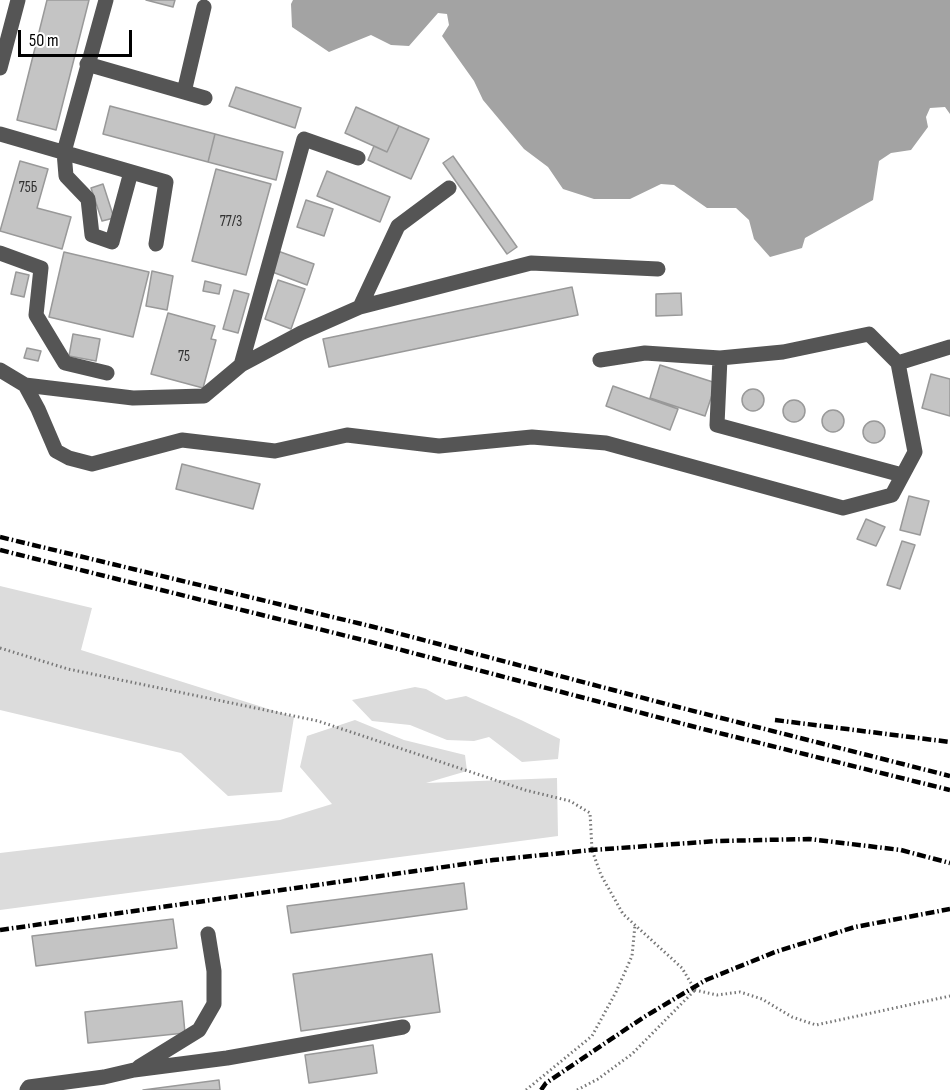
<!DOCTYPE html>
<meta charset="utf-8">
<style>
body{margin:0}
#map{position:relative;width:950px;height:1090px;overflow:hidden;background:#fff;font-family:"Sofia Sans Condensed",sans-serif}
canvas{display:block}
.scale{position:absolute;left:18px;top:30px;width:114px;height:27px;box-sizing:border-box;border:3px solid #000;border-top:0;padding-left:8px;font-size:18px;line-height:21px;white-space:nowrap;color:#000;-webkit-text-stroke:4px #fff;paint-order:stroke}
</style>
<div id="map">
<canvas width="950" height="1090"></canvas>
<div class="scale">50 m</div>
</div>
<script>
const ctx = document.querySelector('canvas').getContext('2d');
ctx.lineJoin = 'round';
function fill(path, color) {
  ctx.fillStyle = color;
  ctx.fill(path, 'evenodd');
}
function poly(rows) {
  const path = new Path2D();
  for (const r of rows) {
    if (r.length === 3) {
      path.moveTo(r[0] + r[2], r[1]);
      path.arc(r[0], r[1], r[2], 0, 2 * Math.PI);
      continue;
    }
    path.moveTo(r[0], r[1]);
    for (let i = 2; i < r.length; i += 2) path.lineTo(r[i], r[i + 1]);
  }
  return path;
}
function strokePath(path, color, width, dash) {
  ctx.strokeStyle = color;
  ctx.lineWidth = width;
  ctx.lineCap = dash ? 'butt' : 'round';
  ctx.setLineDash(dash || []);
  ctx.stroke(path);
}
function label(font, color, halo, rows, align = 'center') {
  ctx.font = font + ' "Sofia Sans Condensed",sans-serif';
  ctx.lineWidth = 6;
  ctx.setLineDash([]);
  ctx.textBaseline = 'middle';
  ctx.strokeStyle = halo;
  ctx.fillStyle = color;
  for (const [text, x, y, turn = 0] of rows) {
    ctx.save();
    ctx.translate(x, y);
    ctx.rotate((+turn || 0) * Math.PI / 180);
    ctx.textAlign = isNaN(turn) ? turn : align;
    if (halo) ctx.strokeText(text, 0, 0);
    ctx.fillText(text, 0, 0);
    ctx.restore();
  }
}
fill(poly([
 [0,586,92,608,81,650,294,717,282,792,228,796,181,753,0,710],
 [415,687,426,689,446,700,466,696,521,720,560,739,558,759,522,762,489,737,474,741,447,740,410,725,372,721,352,700],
 [355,720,404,740,465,755,467,771,426,783,557,778,558,836,0,910,0,853,280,820,332,804,300,767,307,736]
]), '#dcdcdc');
fill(poly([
 [293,0,950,0,950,114,945,107,930,108,926,117,928,127,911,150,891,153,879,161,873,200,805,238,802,248,770,257,754,239,749,220,736,208,707,208,674,185,661,184,630,199,594,199,563,189,548,167,524,149,483,100,474,81,442,36,449,25,447,14,438,13,409,46,391,45,371,35,329,52,292,27,291,4]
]), '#a3a3a3');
const building = poly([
 [47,0,89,0,56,130,17,120,47,0],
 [146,0,175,0,173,7,146,0],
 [236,87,301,108,295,128,229,106,236,87],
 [110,106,215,134,208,162,103,134,110,106],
 [356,107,399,126,387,152,345,133,356,107],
 [399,126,429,139,411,179,368,160,374,146,387,152,399,126],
 [215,134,283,152,276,180,208,162,215,134],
 [453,156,517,247,507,254,443,163,453,156],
 [20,161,48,169,37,208,71,217,62,249,0,231,20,161],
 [216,169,271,184,246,275,192,261,216,169],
 [327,171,390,197,380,222,317,196,327,171],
 [103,184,114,218,102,221,91,188,103,184],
 [306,200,333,209,324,236,297,227,306,200],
 [275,250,314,264,307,285,267,270,275,250],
 [64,252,149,272,133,337,49,317,64,252],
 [152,271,173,276,167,310,146,306,152,271],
 [16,272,29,275,24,297,11,294,16,272],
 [278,280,305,289,291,329,265,319,278,280],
 [205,281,221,285,219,294,203,291,205,281],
 [572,287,578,315,329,367,323,339,572,287],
 [234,290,249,294,238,333,223,329,234,290],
 [681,293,682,315,656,316,656,294,681,293],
 [168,313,215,326,211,339,216,340,203,388,151,374,168,313],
 [73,334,100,339,96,361,69,356,73,334],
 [27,348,41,351,38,361,24,358,27,348],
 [660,365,716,383,705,416,650,398,660,365],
 [931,374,950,379,950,416,922,408,931,374],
 [613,386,678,409,670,430,606,406,613,386],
 [753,400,11],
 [794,411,11],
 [833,421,11],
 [874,432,11],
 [182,464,260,484,253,509,176,489,182,464],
 [909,496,929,501,920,535,900,530,909,496],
 [866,519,885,527,876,546,857,539,866,519],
 [902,541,915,545,900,589,887,585,902,541],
 [464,883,467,909,291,933,287,906,464,883],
 [173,919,177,948,36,966,32,936,173,919],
 [432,954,440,1012,301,1031,293,974,432,954],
 [182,1001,185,1033,88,1043,85,1012,182,1001],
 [373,1045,377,1073,309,1083,305,1055,373,1045],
 [219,1080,220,1090,143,1090,219,1080]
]);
fill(building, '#c4c4c4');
strokePath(building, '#999', 1.5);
strokePath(poly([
 [0,648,68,669,318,721,525,790,570,801,590,813,592,850,601,875,623,914,682,968,695,990,717,995,740,992,762,999,792,1017,816,1025,950,996],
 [526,1090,592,1036,616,992,632,956,635,925],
 [577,1090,598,1079,632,1054,695,990]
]), '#777', 3, [1.5, 3]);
strokePath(poly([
 [106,0,64,152,66,176,88,199,92,235,112,242,131,172],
 [87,64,205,98],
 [0,68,18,0],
 [184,92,204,7],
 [0,134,166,182,156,244],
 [0,253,41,268,36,315,65,363,107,373],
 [360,307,398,226,449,188],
 [720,358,717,425,902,475],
 [898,363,950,347],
 [241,365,304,139,358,158],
 [0,370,25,385,38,409,56,451,69,458,92,464,182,440,275,451,347,435,439,446,532,437,606,443,843,508,892,495,915,452,898,363,869,334,783,352,720,358,645,353,600,360],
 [25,385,133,398,204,396,241,365,301,333,360,307,531,263,658,269],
 [139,1067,199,1030,214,1004,214,971,208,934],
 [27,1090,29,1087,104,1077,134,1070,227,1058,403,1027]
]), '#555', 15);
strokePath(poly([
 [0,537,374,627,670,705,950,776],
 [0,550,371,642,699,728,950,790],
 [775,720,950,742],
 [0,930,493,860,592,850,717,841,809,839,901,850,950,863],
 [541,1090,546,1083,644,1017,706,980,775,952,855,927,950,909]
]), '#000', 4.5, [9, 3, 1.5, 3]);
label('15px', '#313131', null, [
 ["75Б",28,188],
 ["77/3",231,222],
 ["75",184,357]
]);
</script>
